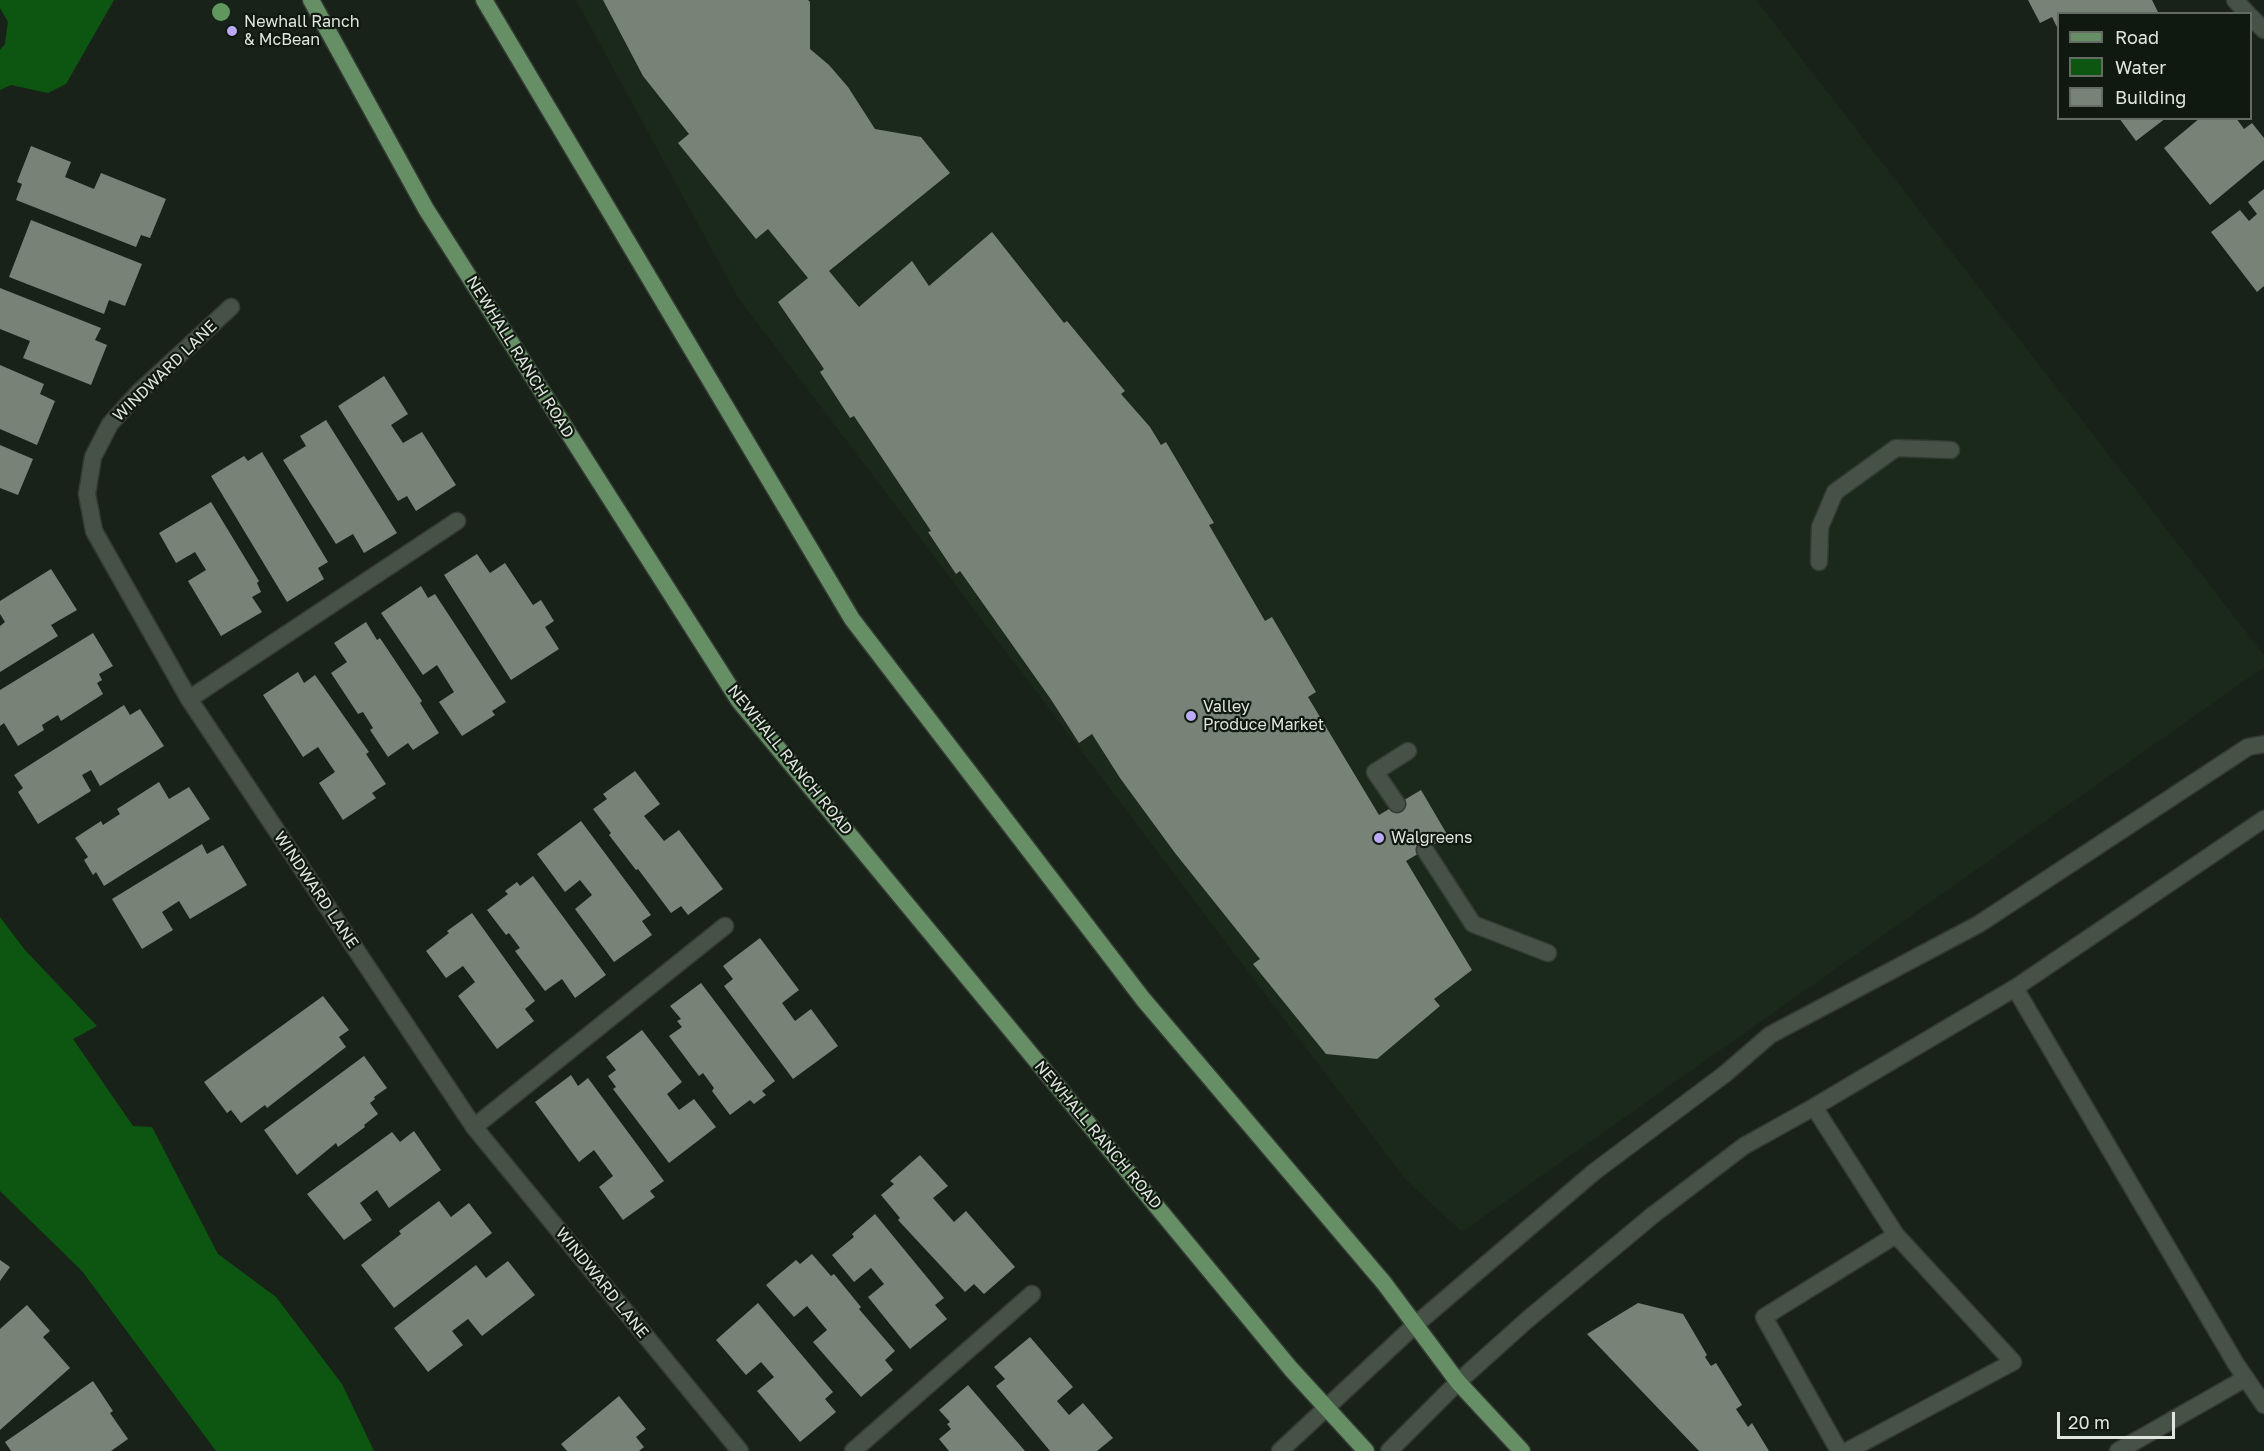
<!DOCTYPE html>
<style>
body{margin:0}
#map{position:relative;width:2264px;height:1451px;overflow:hidden;background:#192218;font-family:"Golos Text",sans-serif}
canvas{display:block}
.legend{position:absolute;left:2057px;top:12px;width:195px;height:108px;box-sizing:border-box;background:#0f190f;border:2px solid #636b62;margin:0;padding:8px 10px;list-style:none;font-size:18px;color:#e0e6df}
.legend li{display:flex;align-items:center;gap:12px;height:30px}
.legend b{width:30px;border:2px solid #636b62}
.scale{position:absolute;left:2057px;top:1412px;width:118px;height:27px;box-sizing:border-box;border:3px solid #e0e6df;border-top:0;padding-left:8px;font-size:18px;line-height:21px;white-space:nowrap;color:#e0e6df;-webkit-text-stroke:4px #0f190f;paint-order:stroke}
</style>
<div id="map">
<canvas width="2264" height="1451"></canvas>
<ul class="legend">
<li><b style="height:8px;background:#678f66"></b>Road</li>
<li><b style="height:16px;background:#0c5612"></b>Water</li>
<li><b style="height:16px;background:#778376"></b>Building</li>
</ul>
<div class="scale">20 m</div>
</div>
<script>
const ctx = document.querySelector('canvas').getContext('2d');
ctx.lineJoin = 'round';
function fill(path, color) {
  ctx.fillStyle = color;
  ctx.fill(path, 'evenodd');
}
function poly(rows) {
  const path = new Path2D();
  for (const r of rows) {
    path.moveTo(r[0], r[1]);
    for (let i = 2; i < r.length; i += 2) path.lineTo(r[i], r[i + 1]);
  }
  return path;
}
function strokePath(path, color, width, dash) {
  ctx.strokeStyle = color;
  ctx.lineWidth = width;
  ctx.lineCap = dash ? 'butt' : 'round';
  ctx.setLineDash(dash || []);
  ctx.stroke(path);
}
function label(font, color, halo, rows, align = 'center') {
  ctx.font = font + ' "Golos Text",sans-serif';
  ctx.lineWidth = 4.5;
  ctx.setLineDash([]);
  ctx.textBaseline = 'middle';
  ctx.strokeStyle = halo;
  ctx.fillStyle = color;
  for (const [text, x, y, turn = 0] of rows) {
    ctx.save();
    ctx.translate(x, y);
    ctx.rotate((+turn || 0) * Math.PI / 180);
    ctx.textAlign = isNaN(turn) ? turn : align;
    if (halo) ctx.strokeText(text, 0, 0);
    ctx.fillText(text, 0, 0);
    ctx.restore();
  }
}
fill(poly([
 [576,0,1756,0,2264,655,2264,667,1462,1232,1405,1179,737,296]
]), '#1a291a');
fill(poly([
 [0,0,114,0,66,84,48,93,11,85,0,90,0,50,5,44,8,22,0,8],
 [0,917,25,950,97,1026,73,1039,133,1126,152,1127,218,1254,276,1297,342,1384,374,1451,216,1451,82,1271,0,1191]
]), '#0c5612');
fill(poly([
 [603,0,808,0,810,2,810,49,829,65,848,87,875,129,921,137,950,173,829,271,859,307,912,261,929,286,992,232,1064,323,1067,321,1125,391,1121,394,1150,427,1161,445,1166,442,1214,523,1209,525,1265,621,1272,617,1316,692,1308,697,1379,815,1421,790,1448,836,1406,861,1472,970,1434,999,1440,1006,1377,1059,1326,1054,1253,964,1260,959,1175,853,1120,778,1092,734,1079,743,1050,698,960,571,956,574,928,532,931,531,854,416,850,418,820,372,824,369,778,302,808,278,768,229,756,239,678,143,689,134,643,76],
 [2028,0,2152,0,2159,14,2058,14,2058,29,2052,17,2040,23],
 [2119,118,2166,118,2136,141],
 [2200,118,2236,118,2244,129,2252,123,2264,138,2264,160,2210,205,2164,148],
 [31,146,71,162,65,177,94,189,101,173,166,199,150,238,141,235,136,247,16,200,22,184,17,182],
 [2264,189,2264,286,2257,292,2211,232,2240,210,2249,221,2257,214,2248,202],
 [31,220,142,264,125,306,109,300,104,314,9,277],
 [0,288,101,328,95,340,107,345,91,385,23,358,30,341,0,329],
 [0,365,44,384,40,394,55,401,37,445,0,429],
 [384,376,408,414,391,425,403,443,422,432,456,485,416,511,407,496,398,501,338,406],
 [326,420,397,533,364,553,353,534,336,544,283,460,306,446,300,436],
 [0,445,33,459,18,495,0,488],
 [262,452,328,562,318,568,324,579,287,602,211,476,244,456,248,461],
 [211,502,259,581,257,583,261,592,252,597,262,612,221,636,188,581,206,570,195,552,176,563,159,533],
 [477,554,490,573,505,563,533,605,541,600,554,621,545,627,559,649,511,680,444,575],
 [51,569,77,610,51,625,58,636,0,672,0,626,5,622,0,614,0,601],
 [421,586,428,598,435,594,506,702,492,711,495,715,462,736,439,702,454,692,437,665,423,675,381,613],
 [366,622,377,640,380,638,422,701,420,703,439,733,413,750,408,743,388,757,370,730,373,728,363,712,358,714,331,673,347,662,334,643],
 [93,633,113,666,99,674,102,680,97,683,103,694,61,721,58,715,42,725,44,730,18,746,4,723,0,726,0,690],
 [298,672,304,683,315,675,369,752,366,754,386,784,372,793,376,798,343,820,319,783,335,772,318,747,303,757,263,695],
 [124,705,130,715,140,709,164,746,100,786,91,770,82,775,91,791,38,824,18,792,23,788,14,775],
 [635,771,660,804,644,816,664,841,679,830,723,889,688,915,681,906,671,913,638,869,636,870,609,835,611,833,593,809,607,799,603,794],
 [159,782,169,799,189,787,210,819,104,886,96,872,93,875,84,860,88,857,75,838,101,821,103,825,120,814,117,809],
 [581,821,651,915,642,921,652,935,614,962,575,909,592,895,580,880,565,892,537,854],
 [202,844,207,854,223,845,247,885,190,919,179,901,162,912,173,930,142,949,112,899],
 [533,876,606,975,575,998,562,979,545,991,515,951,520,948,509,933,506,935,487,910,508,894,505,891,517,882,520,886],
 [472,913,535,1001,525,1009,534,1021,497,1049,458,996,475,982,463,966,446,978,426,951,449,933,447,931],
 [760,938,799,990,782,1003,795,1021,811,1009,838,1046,793,1079,724,986,733,979,723,966],
 [701,983,775,1081,762,1091,766,1095,754,1104,750,1100,730,1115,712,1091,714,1088,703,1073,699,1076,669,1036,682,1027,677,1021,681,1019,670,1006],
 [323,996,349,1030,339,1037,346,1047,267,1108,265,1105,241,1123,231,1110,227,1113,204,1082],
 [642,1030,682,1082,667,1094,679,1110,694,1099,716,1127,669,1163,613,1089,616,1087,608,1076,616,1070,606,1057],
 [364,1056,387,1088,374,1097,375,1099,370,1103,378,1114,364,1125,365,1127,338,1147,336,1143,297,1175,264,1130],
 [571,1075,578,1086,588,1078,664,1181,650,1191,655,1197,623,1220,599,1187,613,1176,594,1150,579,1162,535,1102],
 [414,1131,441,1170,389,1208,377,1190,360,1203,372,1220,344,1240,307,1194,392,1132,400,1142],
 [920,1155,948,1186,933,1198,954,1222,966,1211,1015,1267,984,1294,974,1284,965,1292,898,1220,900,1218,881,1195,894,1184,890,1181],
 [439,1201,451,1217,469,1203,492,1233,394,1308,361,1265,401,1234,399,1231],
 [875,1214,944,1298,935,1305,947,1319,910,1349,868,1297,884,1284,871,1268,854,1282,832,1255,854,1237,852,1234],
 [812,1254,831,1276,834,1274,861,1307,859,1309,895,1351,885,1360,893,1370,861,1397,813,1342,827,1330,807,1306,794,1317,766,1285,796,1260,800,1264],
 [0,1260,10,1267,0,1281],
 [508,1261,535,1295,482,1336,468,1319,452,1331,463,1345,428,1372,394,1328,476,1265,486,1278],
 [758,1303,833,1392,825,1399,836,1412,800,1442,757,1391,774,1377,761,1362,746,1375,716,1340],
 [1638,1303,1683,1314,1707,1355,1705,1357,1711,1366,1716,1363,1742,1405,1736,1409,1748,1427,1752,1423,1769,1451,1699,1451,1587,1334],
 [27,1305,50,1331,43,1337,70,1368,0,1430,0,1329],
 [1030,1337,1073,1387,1057,1401,1069,1415,1083,1403,1113,1438,1097,1451,1050,1451,996,1386,1005,1379,994,1367],
 [93,1381,113,1411,110,1413,128,1439,111,1451,11,1451,5,1442],
 [968,1385,1025,1451,949,1451,939,1439,951,1429,947,1424,950,1422,939,1410],
 [619,1396,646,1429,636,1437,644,1447,639,1451,567,1451,561,1444]
]), '#778376');
const service = poly([
 [1819,562,1820,527,1835,492,1896,448,1951,450],
 [189,699,457,521],
 [1397,804,1375,772,1408,751],
 [1425,850,1473,924,1548,953],
 [2015,988,2236,1364,2264,1405],
 [1814,1107,1896,1235,2013,1362,1847,1451],
 [474,1127,725,926],
 [1414,1326,1594,1172,1725,1074,1770,1035,1979,924,2248,747,2264,744],
 [1458,1382,1527,1320,1653,1215,1744,1146,1814,1107,2015,988,2264,819],
 [853,1451,1032,1294],
 [1839,1451,1764,1317,1896,1235],
 [2118,1451,2246,1378]
]);
const minor = poly([
 [2235,0,2248,14],
 [2250,16,2264,30],
 [231,307,138,393,110,424,93,457,87,494,94,531,189,699,474,1127,740,1451],
 [1280,1451,1414,1326],
 [1389,1451,1458,1382]
]);
const primary = poly([
 [311,0,426,209,739,701,1291,1369,1366,1451],
 [484,0,852,619,1143,999,1384,1283,1458,1382,1522,1451]
]);
strokePath(service, '#343b34', 19);
strokePath(minor, '#343b34', 19);
strokePath(primary, '#343b34', 19);
strokePath(service, '#475247', 16);
strokePath(minor, '#475247', 16);
strokePath(primary, '#678f66', 16);
ctx.fillStyle = '#60975f';
for (const [x, y] of [
 [221,12]
]) {
  ctx.beginPath();
  ctx.arc(x, y, 9, 0, 2 * Math.PI);
  ctx.fill();
}
for (const [x, y, r, color] of [
 [232,31,6,"#bbaaf6"],
 [1191,716,6,"#bbaaf6"],
 [1379,838,6,"#bbaaf6"]
]) {
  const dot = new Path2D();
  dot.arc(x, y, r, 0, 2 * Math.PI);
  ctx.fillStyle = color;
  ctx.fill(dot);
  strokePath(dot, '#0f190f', 2);
}
label('16px', '#e0e6df', '#0f190f', [
 ["Newhall Ranch",244,22],
 ["& McBean",244,40],
 ["Valley",1203,707],
 ["Produce Market",1203,725],
 ["Walgreens",1391,838]
], 'left');
label('16px', '#e0e6df', '#0f190f', [
 ["NEWHALL RANCH ROAD",520,357,58],
 ["WINDWARD LANE",165,371,-44],
 ["NEWHALL RANCH ROAD",790,760,51],
 ["WINDWARD LANE",316,890,56],
 ["NEWHALL RANCH ROAD",1098,1135,50],
 ["WINDWARD LANE",602,1283,51]
]);
</script>
